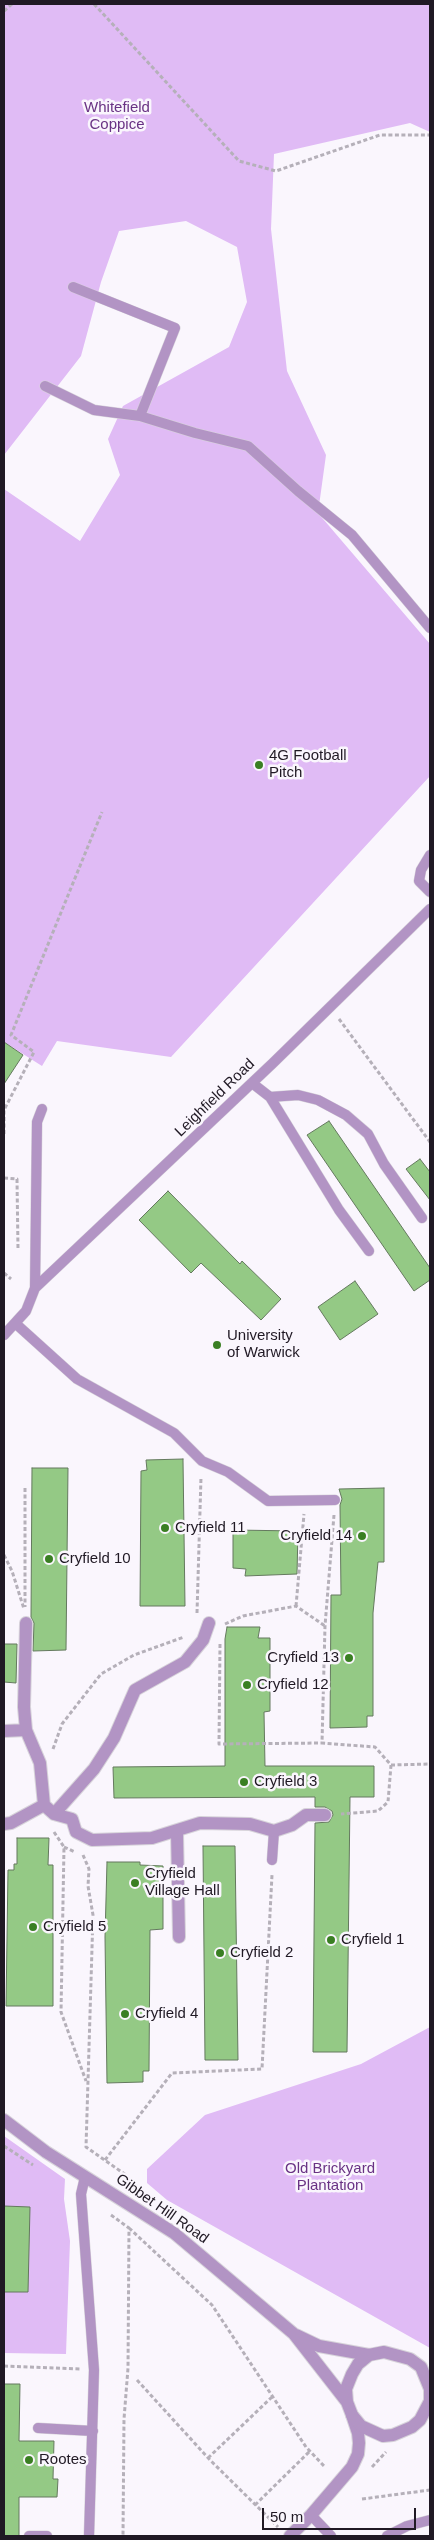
<!DOCTYPE html>
<style>
body{margin:0}
#map{position:relative;width:434px;height:2540px;overflow:hidden;background:#faf6fd;font-family:Helvetica,sans-serif}
canvas{display:block}
.frame{position:absolute;inset:0;border:5px solid #201924;pointer-events:none}
.scale{position:absolute;left:262px;top:2508px;width:154px;height:22px;box-sizing:border-box;border:2px solid #201924;border-top:0;padding-left:6px;font-size:15px;line-height:18px;white-space:nowrap;color:#201924;-webkit-text-stroke:4px #faf6fd;paint-order:stroke}
</style>
<div id="map">
<canvas width="434" height="2540"></canvas>
<div class="frame"></div>
<div class="scale">50 m</div>
</div>
<script>
const ctx = document.querySelector('canvas').getContext('2d');
ctx.lineJoin = 'round';
function fill(path, color) {
  ctx.fillStyle = color;
  ctx.fill(path, 'evenodd');
}
function poly(rows) {
  const path = new Path2D();
  for (const r of rows) {
    path.moveTo(r[0], r[1]);
    for (let i = 2; i < r.length; i += 2) path.lineTo(r[i], r[i + 1]);
  }
  return path;
}
function strokePath(path, color, width, dash) {
  ctx.strokeStyle = color;
  ctx.lineWidth = width;
  ctx.lineCap = dash ? 'butt' : 'round';
  ctx.setLineDash(dash || []);
  ctx.stroke(path);
}
function label(font, color, halo, rows, align = 'center') {
  ctx.font = font + ' Helvetica,sans-serif';
  ctx.lineWidth = 5;
  ctx.setLineDash([]);
  ctx.textBaseline = 'middle';
  ctx.strokeStyle = halo;
  ctx.fillStyle = color;
  for (const [text, x, y, turn = 0] of rows) {
    ctx.save();
    ctx.translate(x, y);
    ctx.rotate((+turn || 0) * Math.PI / 180);
    ctx.textAlign = isNaN(turn) ? turn : align;
    if (halo) ctx.strokeText(text, 0, 0);
    ctx.fillText(text, 0, 0);
    ctx.restore();
  }
}
fill(poly([
 [4,4,430,4,430,132,410,123,274,154,271,229,287,371,326,455,318,513,430,644,430,776,171,1057,57,1041,42,1066,4,1042,4,489,80,541,120,475,108,439,123,406,229,347,247,302,237,247,186,221,119,231,101,282,81,356,4,455],
 [430,2027,430,2348,167,2200,147,2183,147,2169,205,2115,361,2064],
 [4,2136,65,2179,64,2199,70,2241,66,2354,4,2353]
]), '#e0bbf5');
const building = poly([
 [4,1042,23,1055,4,1084,4,1042],
 [329,1121,430,1268,430,1280,414,1291,307,1135,329,1121],
 [420,1159,430,1172,430,1200,406,1169,420,1159],
 [168,1191,240,1264,242,1261,281,1299,261,1320,201,1263,191,1273,139,1220,168,1191],
 [355,1281,378,1314,340,1340,318,1307,355,1281],
 [183,1459,185,1606,140,1606,141,1471,147,1470,146,1460,183,1459],
 [32,1468,68,1468,66,1650,33,1651,34,1623,31,1617,32,1468],
 [384,1488,384,1562,378,1562,373,1613,373,1716,367,1716,367,1727,330,1728,331,1595,341,1595,340,1505,342,1499,339,1489,384,1488],
 [233,1530,298,1531,297,1574,245,1576,246,1569,233,1568,233,1530],
 [227,1627,260,1627,258,1638,270,1638,270,1711,264,1712,265,1766,374,1766,374,1797,350,1797,347,2052,313,2052,315,1823,329,1822,333,1815,332,1811,325,1807,315,1807,315,1797,114,1798,113,1767,225,1766,225,1639,227,1627],
 [4,1644,17,1644,16,1683,4,1682,4,1644],
 [17,1838,49,1838,48,1865,53,1865,53,2006,6,2006,8,1870,14,1870,14,1864,17,1864,17,1838],
 [203,1846,235,1846,238,2060,205,2060,203,1846],
 [107,1862,140,1862,140,1865,163,1866,163,1929,150,1930,149,2071,143,2071,143,2082,107,2083,105,1937,107,1862],
 [4,2206,30,2207,28,2292,4,2292,4,2206],
 [4,2384,20,2384,19,2441,54,2441,53,2479,58,2479,57,2497,19,2497,19,2536,4,2536,4,2384]
]);
fill(building, '#94c985');
strokePath(building, '#64795e', 1);
const service = poly([
 [73,287,175,328,140,416],
 [45,386,94,410,140,416,195,433,248,446,298,491,352,535,430,628],
 [430,855,421,870,419,881,430,892],
 [252,1083,270,1097,339,1210,369,1251],
 [270,1097,298,1095,318,1100,346,1115,368,1134,384,1164,422,1218],
 [35,1288,37,1122,42,1109],
 [15,1323,77,1379,174,1433,202,1461,228,1472,268,1501,335,1500],
 [4,1335,26,1311,35,1288,273,1063,430,909],
 [272,1860,274,1831],
 [85,2177,81,2194,94,2370,89,2536],
 [38,2428,93,2431],
 [311,2515,331,2536],
 [29,2536,47,2536],
 [387,2536,407,2526,430,2520]
]);
const minor = poly([
 [26,1623,24,1707,26,1730,40,1763,44,1805,54,1814,94,1769,114,1738,135,1690,185,1662,203,1640,209,1623],
 [4,1731,26,1730],
 [54,1814,72,1819,76,1832,92,1840,152,1838,200,1823,250,1824,274,1831,292,1825,306,1815,325,1815],
 [4,1824,11,1823,44,1805],
 [177,1832,179,1937],
 [290,2536,311,2515,352,2467,358,2454,359,2443,358,2433,352,2415]
]);
const tertiary = poly([
 [4,2120,46,2152,174,2233,294,2334,347,2402],
 [296,2335,319,2346,369,2355],
 [430,2389,421,2367,410,2359,384,2352,369,2355,358,2364,352,2374,346,2389,347,2402,352,2415,361,2426,383,2436,393,2435,412,2427,420,2420,430,2401,430,2391]
]);
strokePath(service, '#d7d3da', 11);
strokePath(minor, '#d7d3da', 14);
strokePath(tertiary, '#d7d3da', 14);
strokePath(poly([
 [94,4,239,161,276,171,380,135,430,135],
 [4,11,12,4],
 [339,1019,430,1142],
 [4,1134,4,1110,34,1052,11,1035,102,812],
 [4,1178,17,1179,18,1249],
 [4,1273,11,1279],
 [25,1488,25,1607],
 [334,1515,325,1626,322,1743,375,1747,391,1765,388,1802,378,1811,341,1814],
 [4,1555,12,1571,24,1609],
 [296,1606,304,1514],
 [197,1613,201,1477],
 [225,1624,243,1616,296,1606,325,1626],
 [220,1644,219,1744,322,1743],
 [53,1749,62,1724,101,1674,134,1655,184,1637],
 [391,1765,430,1764],
 [54,1832,64,1847,61,2012,86,2081],
 [64,1847,75,1852],
 [83,1855,89,1869,88,1886,93,1915,86,2147,126,2175],
 [4,2146,33,2165],
 [105,2160,172,2073,262,2069,272,1875],
 [111,2215,129,2228,128,2368,124,2419,123,2536],
 [129,2228,212,2305,306,2447,325,2467],
 [4,2366,81,2369],
 [137,2380,210,2460,278,2527],
 [208,2458,272,2397],
 [372,2467,386,2452],
 [362,2499,430,2490],
 [255,2505,310,2451]
]), '#b5b0b9', 3, [4, 2.5]);
strokePath(service, '#b294c4', 10);
strokePath(minor, '#b294c4', 12);
strokePath(tertiary, '#b294c4', 12);
for (const [x, y, r, color] of [
 [259,765,5,"#3a7f23"],
 [217,1345,5,"#3a7f23"],
 [165,1528,5,"#3a7f23"],
 [362,1536,5,"#3a7f23"],
 [49,1559,5,"#3a7f23"],
 [349,1658,5,"#3a7f23"],
 [247,1685,5,"#3a7f23"],
 [244,1782,5,"#3a7f23"],
 [135,1883,5,"#3a7f23"],
 [33,1927,5,"#3a7f23"],
 [331,1940,5,"#3a7f23"],
 [220,1953,5,"#3a7f23"],
 [125,2014,5,"#3a7f23"],
 [29,2460,5,"#3a7f23"]
]) {
  const dot = new Path2D();
  dot.arc(x, y, r, 0, 2 * Math.PI);
  ctx.fillStyle = color;
  ctx.fill(dot);
  strokePath(dot, '#faf6fd', 2);
}
label('15px', '#693284', '#faf6fd', [
 ["Whitefield",117,108],
 ["Coppice",117,125],
 ["Old Brickyard",330,2169],
 ["Plantation",330,2186]
]);
label('15px', '#201924', '#faf6fd', [
 ["4G Football",269,756],
 ["Pitch",269,773],
 ["University",227,1336],
 ["of Warwick",227,1353],
 ["Cryfield 11",175,1528],
 ["Cryfield 14",352,1536,"right"],
 ["Cryfield 10",59,1559],
 ["Cryfield 13",339,1658,"right"],
 ["Cryfield 12",257,1685],
 ["Cryfield 3",254,1782],
 ["Cryfield",145,1874],
 ["Village Hall",145,1891],
 ["Cryfield 5",43,1927],
 ["Cryfield 1",341,1940],
 ["Cryfield 2",230,1953],
 ["Cryfield 4",135,2014],
 ["Rootes",39,2460]
], 'left');
label('15px', '#201924', '#faf6fd', [
 ["Leighfield Road",215,1098,-44],
 ["Gibbet Hill Road",162,2209,35]
]);
</script>
